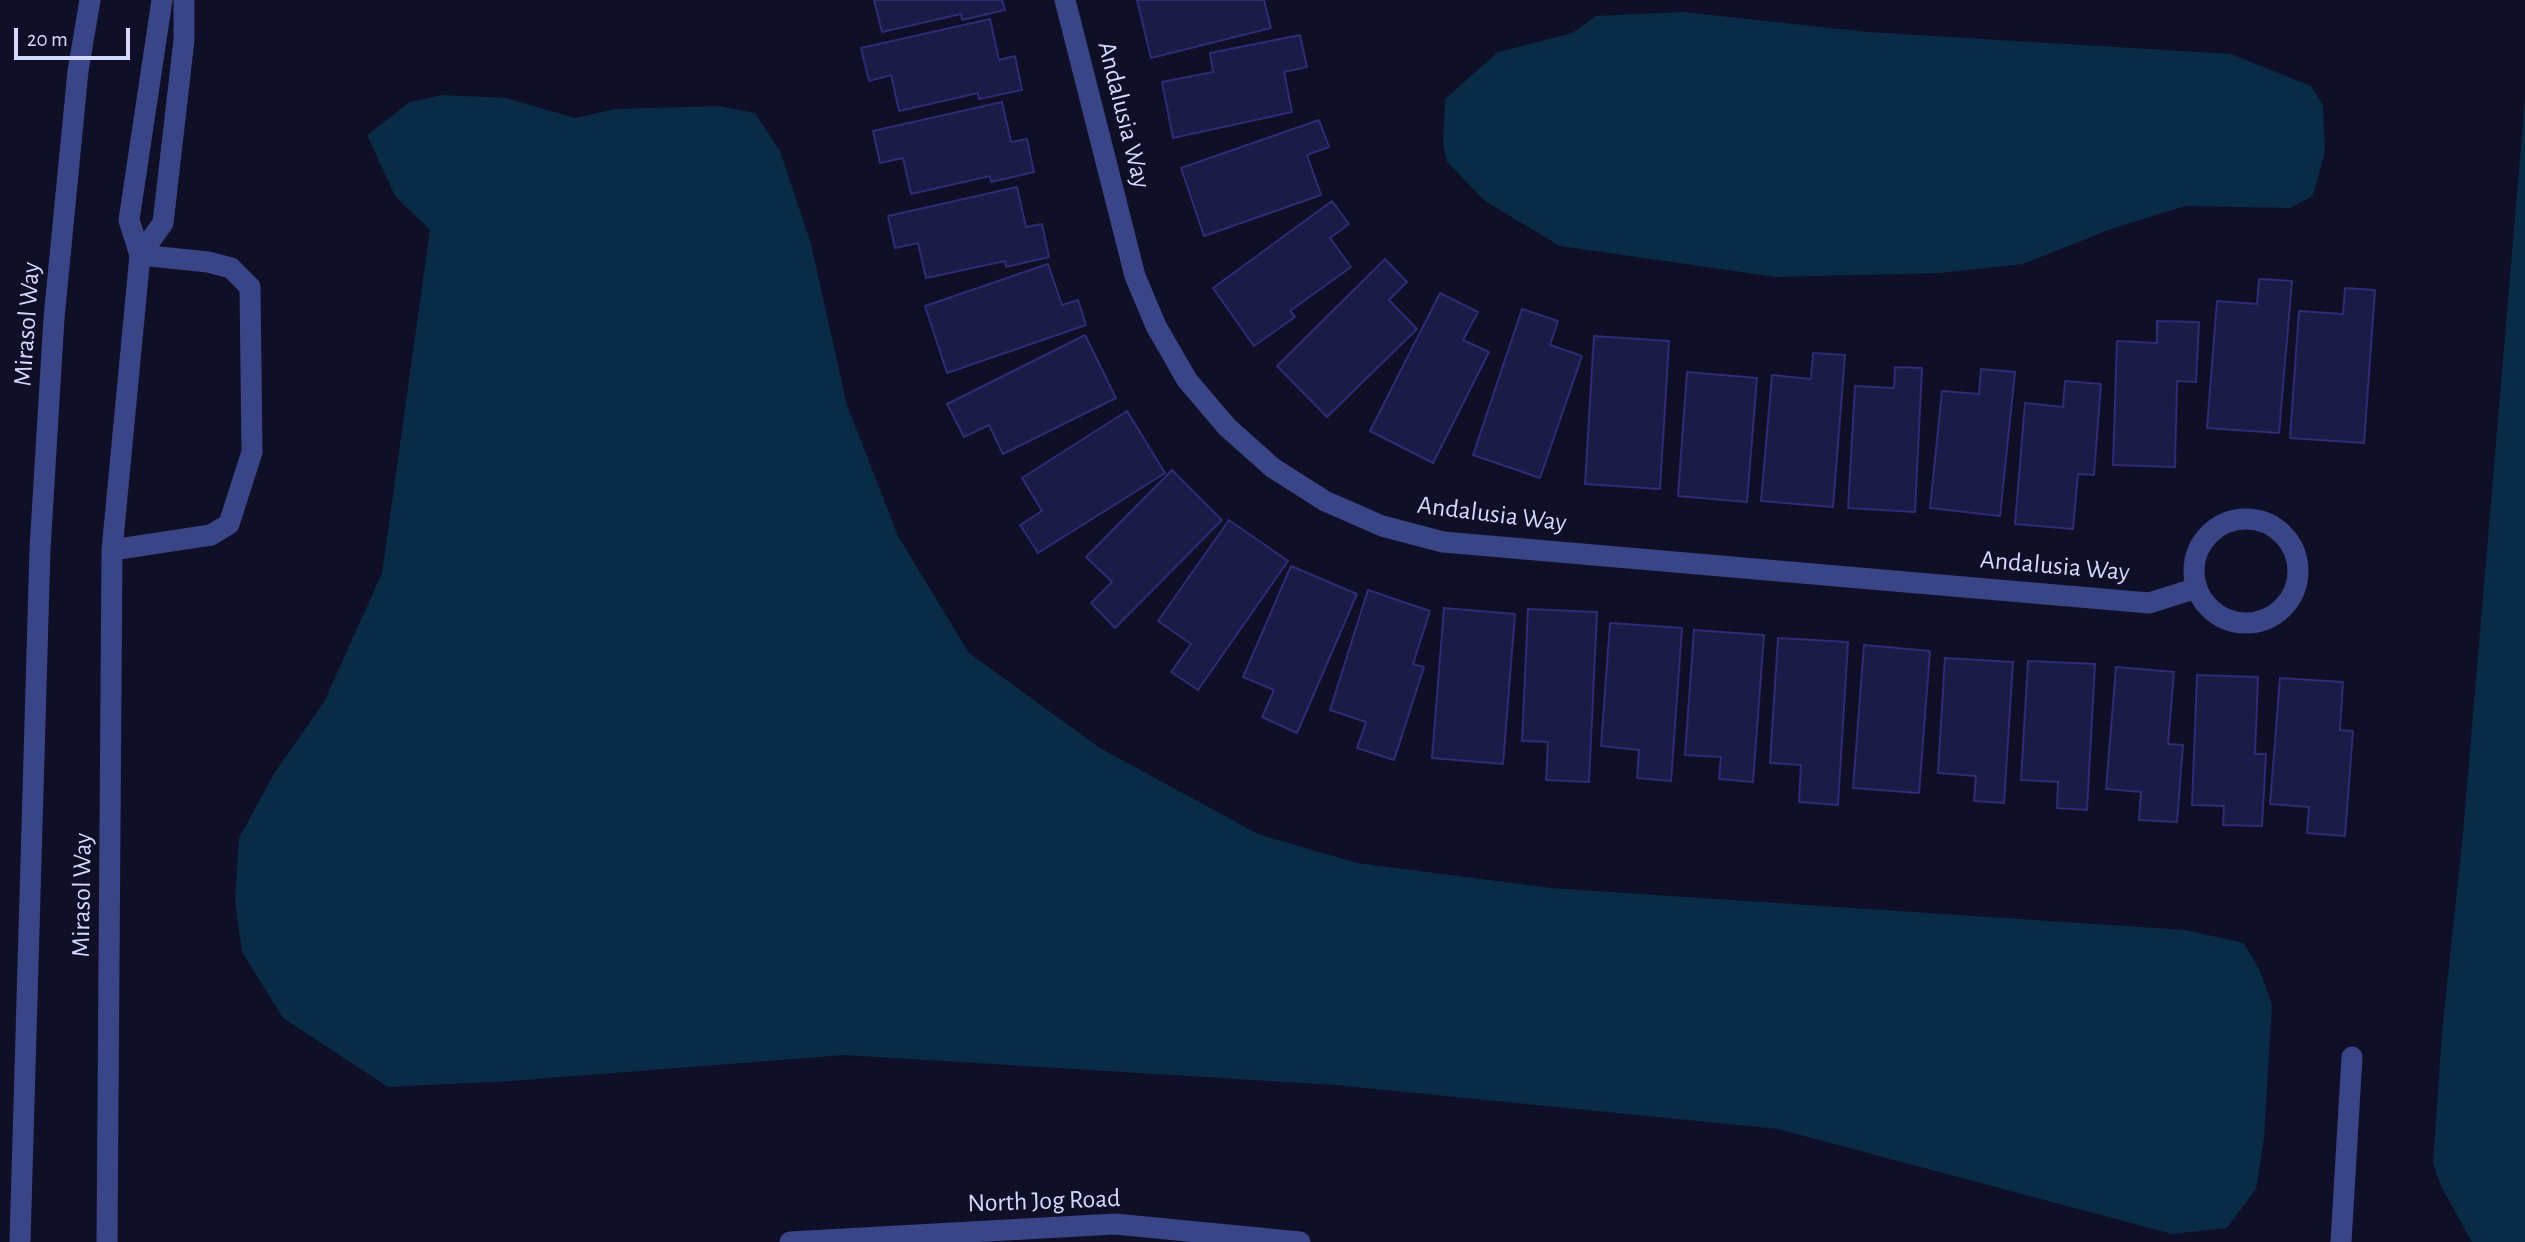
<!DOCTYPE html>
<style>
body{margin:0}
#map{position:relative;width:2525px;height:1242px;overflow:hidden;background:#0f0f27;font-family:"Alegreya Sans",sans-serif}
canvas{display:block}
.scale{position:absolute;left:14px;top:28px;width:116px;height:32px;box-sizing:border-box;border:4px solid #d5d8ff;border-top:0;padding-left:9px;font-size:21px;line-height:24px;white-space:nowrap;color:#d5d8ff;-webkit-text-stroke:5px #0f0f27;paint-order:stroke}
</style>
<div id="map">
<canvas width="2525" height="1242"></canvas>
<div class="scale">20 m</div>
</div>
<script>
const ctx = document.querySelector('canvas').getContext('2d');
ctx.lineJoin = 'round';
function fill(path, color) {
  ctx.fillStyle = color;
  ctx.fill(path, 'evenodd');
}
function poly(rows) {
  const path = new Path2D();
  for (const r of rows) {
    if (r.length === 3) {
      path.moveTo(r[0] + r[2], r[1]);
      path.arc(r[0], r[1], r[2], 0, 2 * Math.PI);
      continue;
    }
    path.moveTo(r[0], r[1]);
    for (let i = 2; i < r.length; i += 2) path.lineTo(r[i], r[i + 1]);
  }
  return path;
}
function strokePath(path, color, width, dash) {
  ctx.strokeStyle = color;
  ctx.lineWidth = width;
  ctx.lineCap = dash ? 'butt' : 'round';
  ctx.setLineDash(dash || []);
  ctx.stroke(path);
}
function label(font, color, halo, rows, align = 'center') {
  ctx.font = font + ' "Alegreya Sans",sans-serif';
  ctx.lineWidth = 6;
  ctx.setLineDash([]);
  ctx.textBaseline = 'middle';
  ctx.strokeStyle = halo;
  ctx.fillStyle = color;
  for (const [text, x, y, turn = 0] of rows) {
    ctx.save();
    ctx.translate(x, y);
    ctx.rotate((+turn || 0) * Math.PI / 180);
    ctx.textAlign = isNaN(turn) ? turn : align;
    if (halo) ctx.strokeText(text, 0, 0);
    ctx.fillText(text, 0, 0);
    ctx.restore();
  }
}
fill(poly([
 [1683,12,1868,32,2231,54,2311,86,2323,105,2325,151,2313,196,2290,208,2185,206,2111,229,2023,264,1940,273,1776,277,1560,246,1485,201,1447,162,1443,144,1445,99,1498,52,1572,33,1596,16],
 [442,95,506,98,575,118,615,109,719,106,755,113,780,151,811,244,847,405,898,536,969,653,1100,748,1258,834,1357,863,1551,888,2185,930,2244,943,2260,971,2272,1004,2264,1139,2256,1189,2227,1228,2172,1234,1778,1129,1335,1085,845,1055,511,1081,388,1087,283,1018,242,952,235,901,239,838,275,772,324,702,382,573,430,230,395,196,367,135,410,102],
 [2525,99,2525,1242,2472,1242,2442,1188,2433,1164,2442,1032,2463,833]
]), '#092b46');
const building = poly([
 [874,0,1002,0,1005,10,962,20,961,14,882,32,874,0],
 [1137,0,1264,0,1271,28,1151,58,1137,0],
 [990,19,999,60,1015,56,1022,90,979,99,978,93,899,111,891,75,869,81,861,48,990,19],
 [1300,35,1307,67,1284,72,1292,112,1173,138,1162,82,1213,72,1210,53,1300,35],
 [1002,102,1011,142,1027,139,1034,172,991,182,990,176,911,194,903,158,880,163,873,131,1002,102],
 [1319,120,1329,147,1307,155,1321,195,1204,236,1181,168,1319,120],
 [1017,187,1026,227,1042,224,1049,257,1006,267,1005,261,926,278,918,243,895,248,888,216,1017,187],
 [1332,201,1349,224,1330,238,1351,267,1290,311,1295,317,1254,346,1213,288,1332,201],
 [1385,259,1407,282,1389,300,1417,329,1327,417,1277,366,1385,259],
 [1048,264,1062,305,1078,300,1086,325,947,373,925,306,1048,264],
 [2259,279,2292,281,2279,433,2207,428,2217,301,2257,304,2259,279],
 [2345,288,2375,290,2364,443,2290,438,2299,311,2343,314,2345,288],
 [1440,293,1478,312,1463,340,1489,352,1433,463,1370,431,1440,293],
 [1522,309,1558,321,1550,345,1582,356,1540,478,1473,455,1522,309],
 [2157,321,2199,322,2196,382,2177,381,2175,467,2113,465,2117,341,2157,343,2157,321],
 [1085,335,1116,398,1003,454,989,425,964,437,947,404,1085,335],
 [1594,336,1669,341,1660,489,1585,484,1594,336],
 [1813,353,1845,355,1833,507,1761,501,1772,375,1811,379,1813,353],
 [1895,367,1922,368,1915,512,1848,508,1855,386,1894,388,1895,367],
 [1981,369,2015,372,2000,516,1930,508,1942,391,1979,394,1981,369],
 [1687,372,1757,378,1747,502,1678,496,1687,372],
 [2065,381,2101,384,2094,475,2078,474,2073,529,2015,524,2025,403,2063,407,2065,381],
 [1127,411,1165,473,1038,553,1020,525,1042,511,1022,478,1127,411],
 [1172,470,1222,520,1115,628,1091,603,1112,582,1086,557,1172,470],
 [1229,520,1288,561,1198,690,1171,672,1191,644,1158,621,1229,520],
 [1291,566,1357,594,1297,733,1262,717,1274,690,1243,677,1291,566],
 [1368,590,1430,611,1413,664,1424,667,1394,760,1357,748,1366,722,1330,710,1368,590],
 [1444,608,1515,614,1503,764,1432,758,1444,608],
 [1528,609,1597,612,1589,782,1546,780,1548,742,1522,741,1528,609],
 [1610,623,1682,628,1671,781,1637,778,1639,750,1601,746,1610,623],
 [1694,630,1764,635,1753,782,1719,779,1721,757,1685,755,1694,630],
 [1778,638,1848,642,1838,805,1799,802,1801,765,1770,763,1778,638],
 [1864,645,1930,651,1919,793,1853,788,1864,645],
 [1945,658,2013,662,2004,803,1974,801,1976,776,1938,773,1945,658],
 [2028,661,2095,664,2087,810,2057,808,2058,782,2021,780,2028,661],
 [2116,667,2174,672,2168,744,2183,745,2177,822,2139,820,2141,792,2106,789,2116,667],
 [2197,675,2258,677,2255,754,2266,754,2262,826,2223,825,2224,806,2192,805,2197,675],
 [2280,678,2343,682,2340,730,2353,731,2345,836,2307,833,2309,807,2270,804,2280,678]
]);
fill(building, '#1b1b48');
strokePath(building, '#2d2c75', 2);
strokePath(poly([
 [1065,0,1135,276,1156,326,1187,380,1227,427,1273,468,1325,501,1382,526,1443,542,2149,603,2197,588],
 [140,255,163,223,184,40,184,0],
 [2246,571,52],
 [112,550,211,535,229,524,252,452,250,287,231,268,208,262,140,255],
 [20,1242,40,549,54,318,78,71,90,0],
 [107,1242,112,550,140,255,129,220,162,0],
 [790,1242,1115,1224,1300,1242],
 [2341,1242,2352,1057]
]), '#394587', 21);
label('26px', '#d5d8ff', '#0f0f27', [
 ["Andalusia Way",1124,115,76],
 ["Mirasol Way",27,324,-86],
 ["Andalusia Way",1492,514,7],
 ["Andalusia Way",2055,566,5],
 ["Mirasol Way",82,895,-89],
 ["North Jog Road",1044,1201,-2]
]);
</script>
